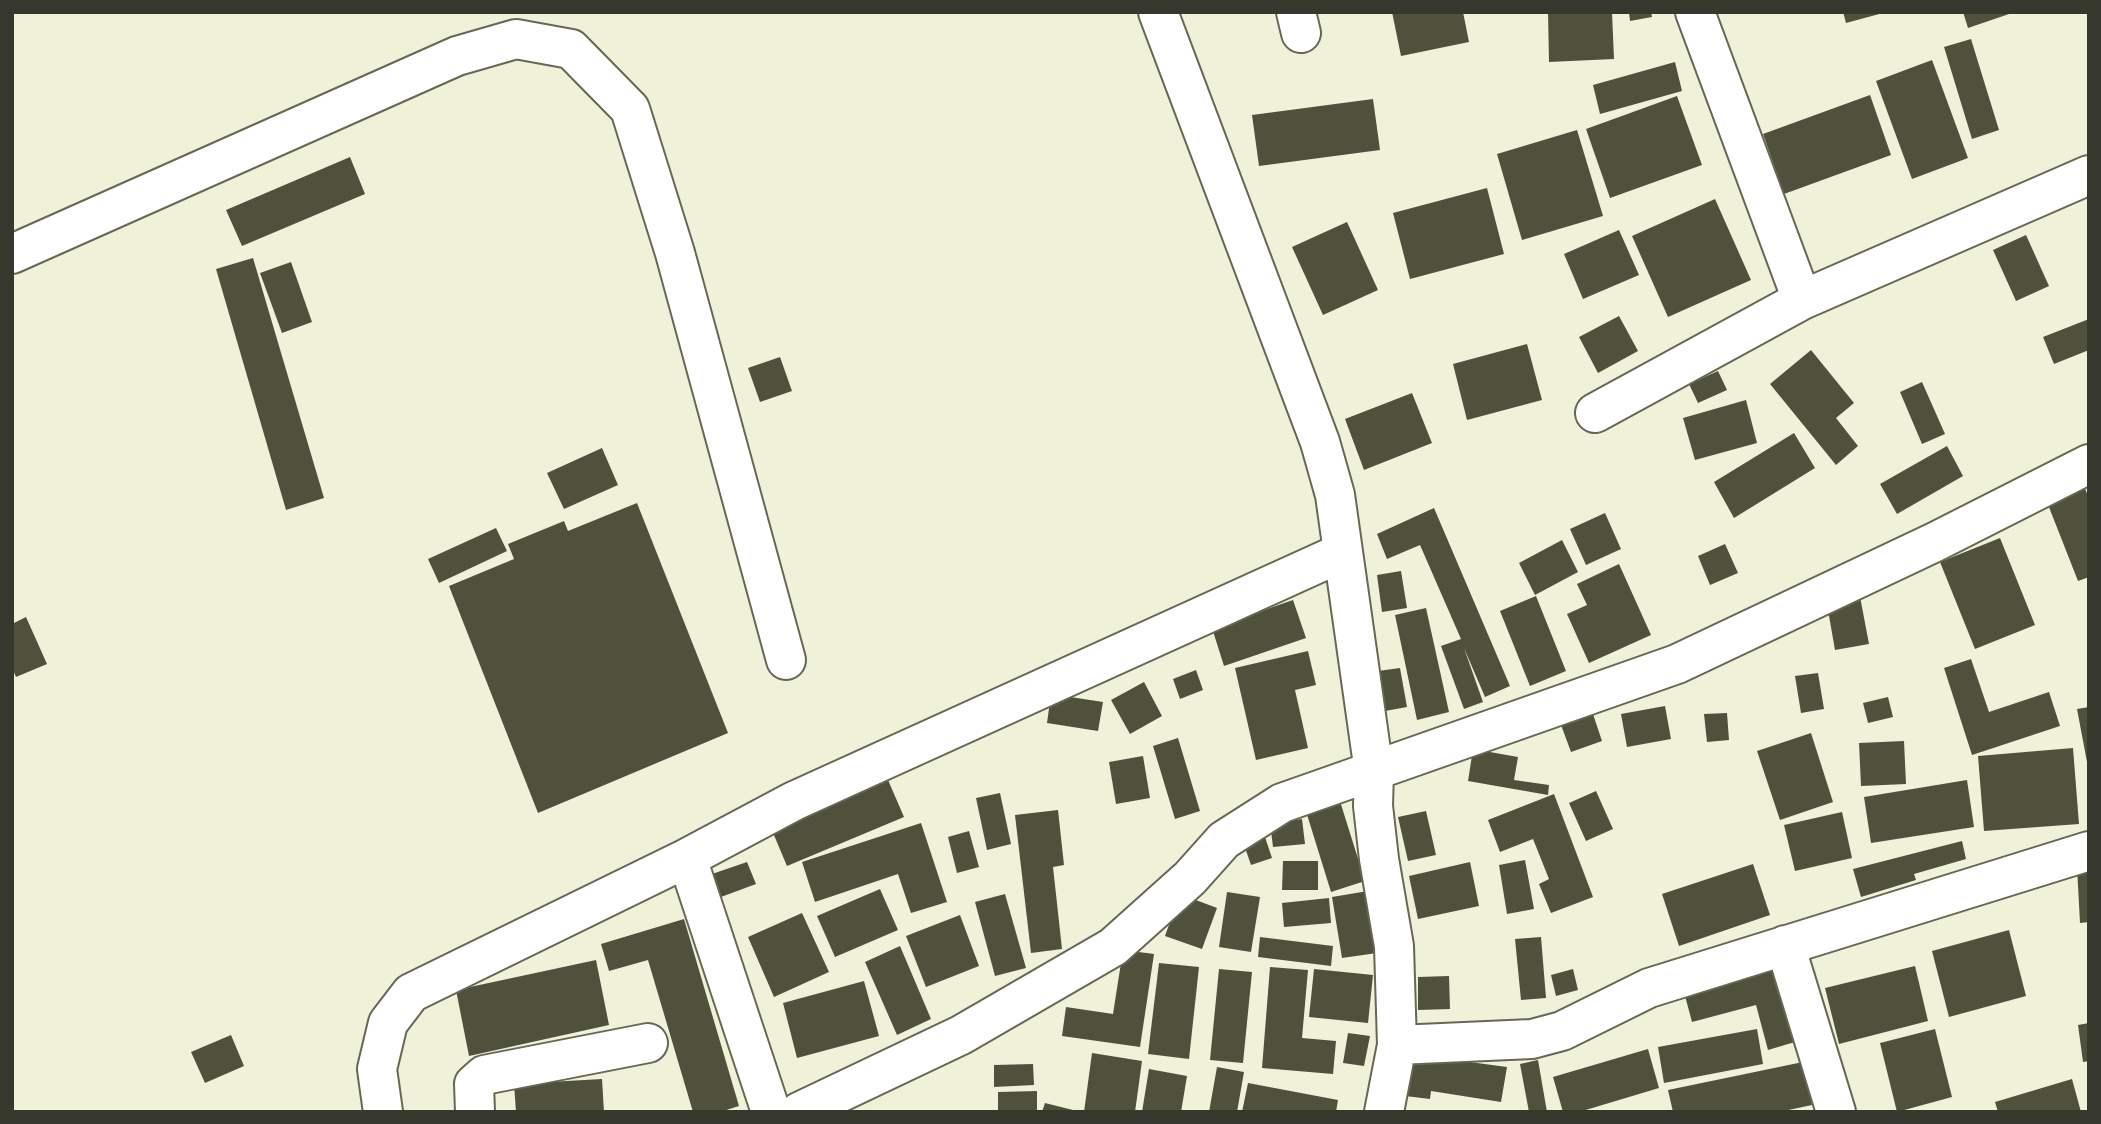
<!DOCTYPE html>
<style>
body{margin:0}
#map{position:relative;width:2101px;height:1124px;overflow:hidden;background:#eff2d9;font-family:"IBM Plex Serif",serif}
canvas{display:block}
.frame{position:absolute;inset:0;border:14px solid #36372d;pointer-events:none}
</style>
<div id="map">
<canvas width="2101" height="1124"></canvas>
<div class="frame"></div>
</div>
<script>
const ctx = document.querySelector('canvas').getContext('2d');
ctx.lineJoin = 'round';
function fill(path, color) {
  ctx.fillStyle = color;
  ctx.fill(path, 'evenodd');
}
function poly(rows) {
  const path = new Path2D();
  for (const r of rows) {
    path.moveTo(r[0], r[1]);
    for (let i = 2; i < r.length; i += 2) path.lineTo(r[i], r[i + 1]);
  }
  return path;
}
function strokePath(path, color, width, dash) {
  ctx.strokeStyle = color;
  ctx.lineWidth = width;
  ctx.lineCap = dash ? 'butt' : 'round';
  ctx.setLineDash(dash || []);
  ctx.stroke(path);
}
fill(poly([
 [1392,12,1463,12,1469,42,1401,56],
 [1548,12,1612,12,1614,59,1549,62],
 [1629,12,1651,12,1652,17,1630,21],
 [1843,12,1883,12,1883,13,1846,23],
 [1963,12,2012,12,2012,13,1968,28],
 [1971,39,1999,130,1972,139,1944,47],
 [1932,60,1968,158,1912,179,1876,81],
 [1675,62,1682,91,1600,114,1593,85],
 [1870,95,1891,155,1784,194,1763,134],
 [1677,96,1702,165,1610,198,1586,129],
 [1373,99,1380,150,1259,166,1252,115],
 [1577,130,1603,216,1522,240,1497,154],
 [350,157,365,194,242,246,226,210],
 [1487,188,1504,254,1410,279,1393,213],
 [1715,199,1751,280,1668,317,1632,236],
 [1347,222,1378,290,1323,315,1292,247],
 [1619,230,1639,275,1583,299,1564,254],
 [2026,235,2049,286,2016,301,1993,250],
 [253,258,324,498,286,510,216,269],
 [291,262,312,322,282,333,260,273],
 [1619,316,1638,351,1598,373,1579,337],
 [2089,319,2089,350,2054,364,2043,337],
 [1527,344,1542,400,1467,420,1453,364],
 [1811,350,1854,403,1836,418,1858,446,1836,465,1770,384],
 [780,357,792,391,760,402,748,368],
 [1718,371,1727,390,1698,403,1689,384],
 [1922,382,1945,434,1922,444,1900,392],
 [1412,393,1432,443,1364,470,1345,419],
 [1746,400,1757,443,1695,460,1683,418],
 [1794,433,1815,468,1734,518,1714,482],
 [1947,446,1963,476,1897,514,1880,484],
 [602,448,618,485,564,509,547,473],
 [2082,482,2089,498,2089,577,2078,581,2045,497],
 [637,503,728,733,538,813,449,586,514,559,508,544,564,521,568,531],
 [1434,508,1510,686,1485,697,1464,648,1483,702,1464,709,1441,646,1461,639,1420,545,1387,559,1377,534],
 [1605,513,1621,549,1586,565,1570,529],
 [496,528,507,551,439,583,428,559],
 [2000,538,2035,625,1975,649,1940,562],
 [1562,540,1578,572,1535,595,1519,563],
 [1725,544,1738,573,1710,585,1698,556],
 [1619,564,1651,635,1589,663,1567,614,1587,605,1577,584],
 [1401,571,1407,608,1382,612,1377,575],
 [1858,586,1869,644,1835,650,1825,593],
 [1536,596,1566,671,1530,686,1500,611],
 [1293,600,1306,638,1224,666,1212,628],
 [1426,608,1449,712,1417,720,1395,615],
 [26,617,47,664,16,677,12,668,12,624],
 [1308,651,1316,685,1295,690,1308,748,1256,760,1235,668],
 [1971,659,1989,712,2049,692,2060,726,1972,755,1944,668],
 [1400,668,1407,707,1385,711,1378,671],
 [1196,670,1203,690,1180,699,1173,679],
 [1818,673,1824,709,1801,713,1795,676],
 [1144,682,1162,716,1130,734,1111,700],
 [1051,694,1103,702,1098,731,1047,723],
 [1888,697,1893,717,1868,723,1863,703],
 [1665,706,1671,739,1627,747,1621,714],
 [2089,707,2089,762,2087,762,2077,709],
 [1727,713,1729,740,1707,742,1704,714],
 [1593,714,1602,741,1571,752,1561,725],
 [1811,733,1833,802,1780,820,1757,751],
 [1178,738,1200,811,1175,819,1153,746],
 [1904,741,1906,784,1861,786,1859,743],
 [2073,748,2079,824,1984,831,1978,756],
 [1473,749,1518,757,1514,780,1549,785,1548,795,1468,781],
 [1143,756,1150,798,1116,804,1109,762],
 [885,773,904,817,787,866,768,821],
 [1967,780,1974,827,1871,843,1864,797],
 [1596,791,1613,829,1586,841,1569,803],
 [1000,793,1011,844,987,850,976,798],
 [1554,794,1593,897,1551,913,1539,884,1549,879,1533,839,1500,852,1488,820],
 [1339,798,1365,881,1331,892,1305,808],
 [1058,810,1064,865,1053,867,1062,949,1031,953,1015,815],
 [1426,811,1436,855,1408,861,1398,817],
 [1842,812,1852,858,1795,871,1784,825],
 [1302,819,1305,844,1273,847,1270,823],
 [921,823,947,902,911,913,898,874,815,902,802,862],
 [1262,828,1272,858,1251,865,1241,836],
 [969,831,979,867,957,873,948,837],
 [1962,841,1966,859,1914,874,1916,880,1861,897,1853,869],
 [1525,860,1534,909,1507,914,1499,865],
 [1283,861,1318,861,1318,890,1282,890],
 [747,862,756,884,721,897,712,874],
 [1470,862,1479,906,1418,919,1409,876],
 [1753,864,1770,915,1679,946,1662,894],
 [2077,867,2089,867,2089,922,2080,923],
 [880,889,898,930,835,957,817,916],
 [1368,891,1377,953,1342,958,1332,897],
 [1227,892,1260,897,1251,952,1219,947],
 [1005,894,1026,968,995,976,975,902],
 [1180,894,1217,908,1202,949,1165,936],
 [1329,898,1331,923,1284,927,1282,903],
 [802,913,829,972,774,997,748,937],
 [960,915,979,966,926,987,906,936],
 [684,919,739,1106,720,1112,693,1112,648,960,609,971,601,944],
 [2009,930,2026,996,1949,1017,1932,951],
 [1260,937,1333,946,1331,966,1258,957],
 [1541,937,1546,998,1521,1000,1515,939],
 [900,946,931,1019,897,1035,865,962],
 [1123,950,1154,954,1140,1047,1062,1036,1066,1007,1113,1014],
 [596,960,609,1025,469,1056,456,990],
 [1159,963,1199,967,1189,1059,1148,1054],
 [1915,966,1928,1021,1839,1044,1825,988],
 [1270,967,1308,970,1302,1038,1336,1041,1333,1074,1262,1068],
 [1775,968,1795,1042,1768,1050,1756,1005,1692,1022,1684,992],
 [1219,969,1252,972,1243,1063,1210,1060],
 [1314,969,1373,975,1368,1023,1309,1017],
 [1573,969,1578,990,1556,996,1551,975],
 [1449,976,1450,1009,1418,1010,1418,977],
 [864,981,879,1036,797,1058,783,1003],
 [2089,1023,2089,1061,2083,1062,2078,1025],
 [1757,1029,1763,1064,1664,1083,1658,1047],
 [1935,1029,1952,1097,1897,1112,1880,1043],
 [1348,1033,1370,1036,1364,1066,1343,1063],
 [231,1035,244,1066,205,1083,191,1052],
 [1406,1039,1462,1061,1507,1067,1501,1102,1431,1091,1430,1099,1397,1095],
 [1648,1049,1659,1088,1579,1112,1563,1112,1553,1077],
 [1092,1053,1142,1061,1135,1112,1084,1112],
 [1538,1060,1547,1112,1529,1112,1520,1064],
 [1803,1062,1812,1105,1779,1112,1673,1112,1668,1090],
 [1033,1064,1034,1085,994,1087,994,1065],
 [1217,1067,1244,1072,1237,1112,1209,1112],
 [1149,1069,1187,1076,1181,1112,1142,1112],
 [602,1079,604,1112,516,1112,514,1084],
 [2072,1079,2081,1112,1998,1112,1995,1102],
 [1248,1083,1338,1100,1336,1112,1242,1112],
 [1037,1091,1037,1112,998,1112,998,1092],
 [1045,1103,1077,1111,1077,1112,1042,1112]
]), '#50513c');
const minor = poly([
 [1158,12,1320,442,1335,495,1374,772,1373,806,1379,859,1394,946,1397,1045,1384,1112],
 [1296,12,1301,33],
 [1695,12,1802,300],
 [12,254,457,56,516,39,571,49,630,109,675,253,786,660],
 [1595,413,1802,300,2089,175],
 [687,858,771,1112],
 [1785,945,1836,1112],
 [1397,1045,1532,1039,1562,1031,1649,988,2089,851],
 [383,1112,377,1069,388,1023,411,993,687,858,794,801,1343,552],
 [475,1112,474,1084,484,1075,648,1043],
 [799,1112,961,1035,1113,947,1190,878,1224,840,1282,803,1677,664,1935,542,2089,464]
]);
strokePath(minor, '#666853', 42);
strokePath(minor, '#fff', 38);
</script>
